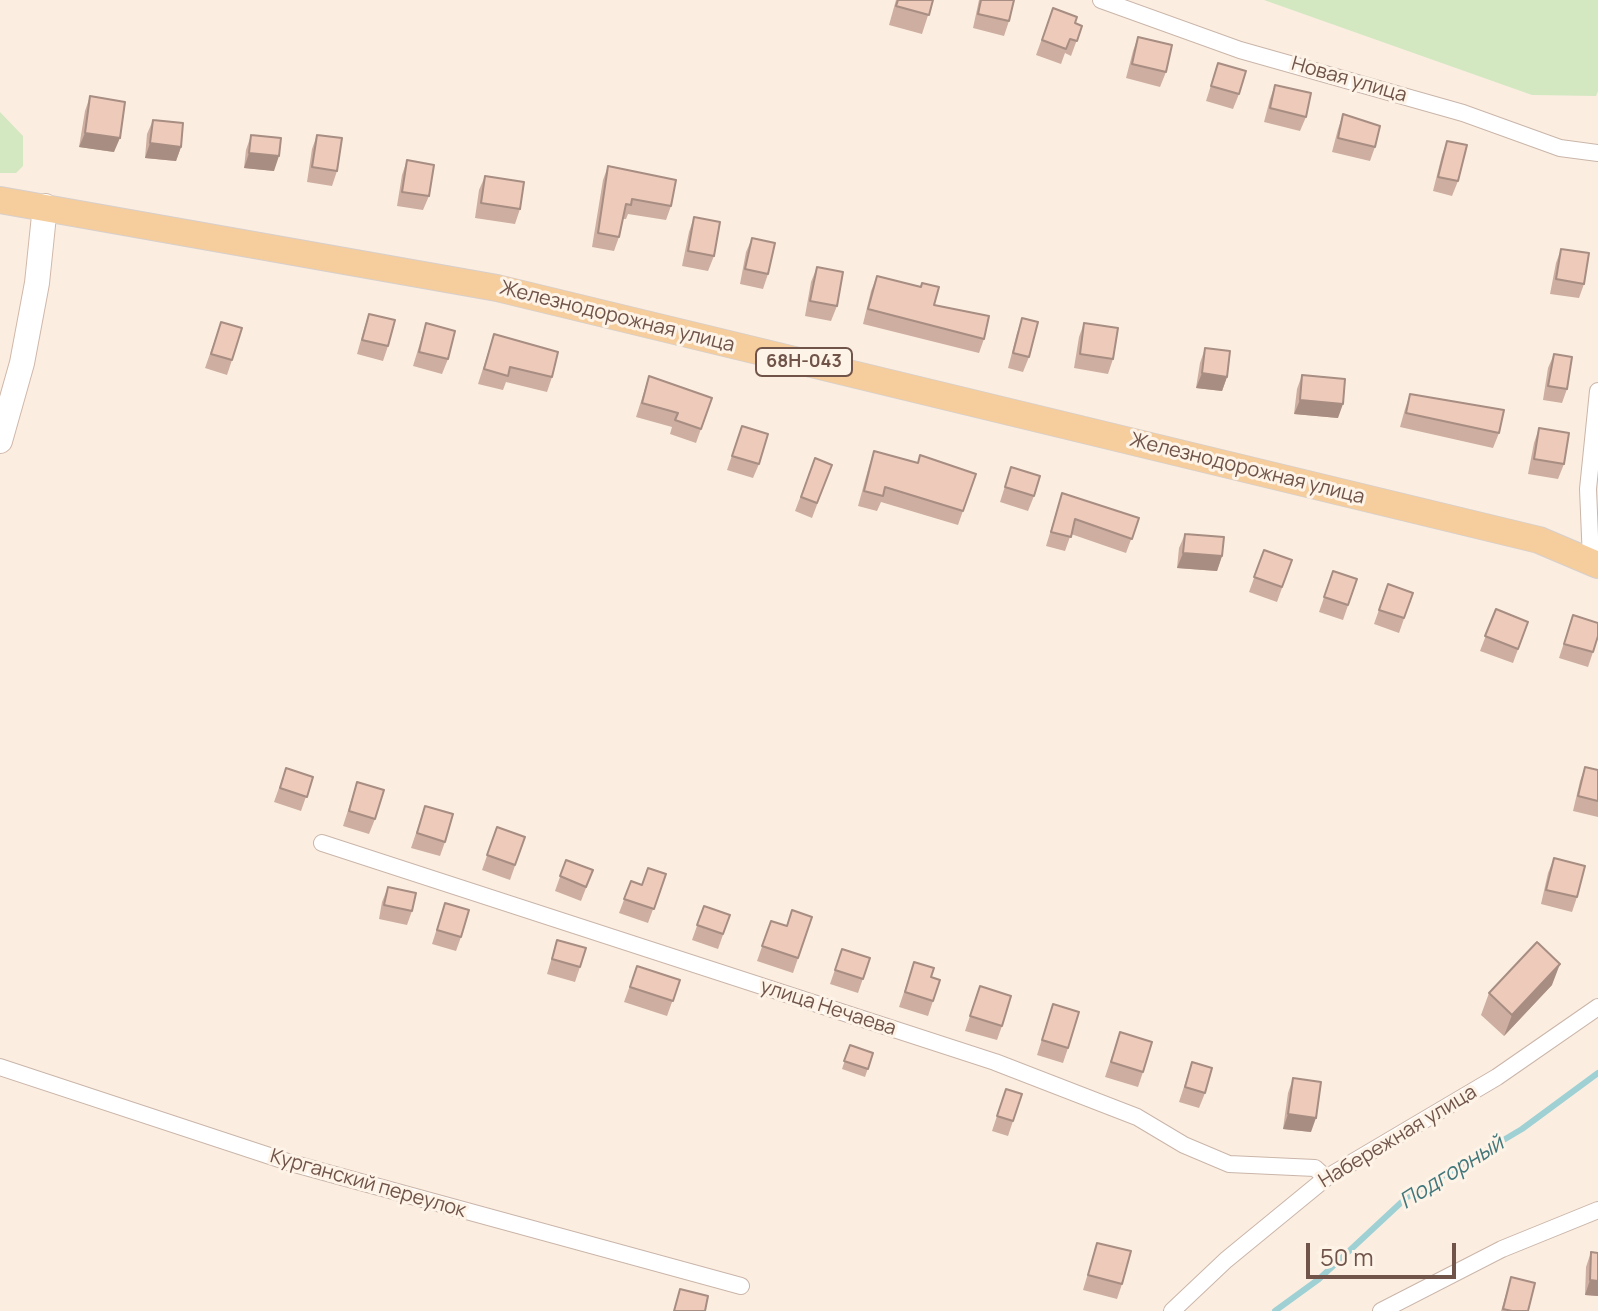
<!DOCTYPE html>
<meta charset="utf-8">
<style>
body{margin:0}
#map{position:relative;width:1598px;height:1311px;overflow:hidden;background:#fbeee1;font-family:Manrope,sans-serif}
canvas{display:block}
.scale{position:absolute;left:1306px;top:1243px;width:150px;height:36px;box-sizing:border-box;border:4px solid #70544a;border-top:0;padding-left:10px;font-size:24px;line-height:28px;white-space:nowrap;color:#70544a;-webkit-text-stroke:6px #fef3e7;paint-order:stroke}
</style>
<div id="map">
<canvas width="1598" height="1311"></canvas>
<div class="scale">50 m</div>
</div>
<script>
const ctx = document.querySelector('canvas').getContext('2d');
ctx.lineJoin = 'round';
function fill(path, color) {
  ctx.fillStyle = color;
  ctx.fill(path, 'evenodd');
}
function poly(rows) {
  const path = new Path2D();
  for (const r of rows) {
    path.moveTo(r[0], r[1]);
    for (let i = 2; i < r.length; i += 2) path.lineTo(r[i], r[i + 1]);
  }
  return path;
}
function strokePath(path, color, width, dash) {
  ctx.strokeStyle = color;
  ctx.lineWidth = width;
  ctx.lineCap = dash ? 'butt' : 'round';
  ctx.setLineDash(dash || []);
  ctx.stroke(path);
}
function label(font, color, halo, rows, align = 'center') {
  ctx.font = font + ' Manrope,sans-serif';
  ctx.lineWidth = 6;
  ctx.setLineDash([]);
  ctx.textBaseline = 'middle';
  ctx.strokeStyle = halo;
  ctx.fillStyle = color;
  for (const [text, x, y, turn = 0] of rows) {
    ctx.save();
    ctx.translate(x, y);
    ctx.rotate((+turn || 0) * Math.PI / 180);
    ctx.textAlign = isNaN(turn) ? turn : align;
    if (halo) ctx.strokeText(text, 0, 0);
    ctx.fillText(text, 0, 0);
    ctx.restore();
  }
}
fill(poly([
 [1264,0,1598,0,1598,91,1596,96,1532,95],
 [0,112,23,136,23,166,16,173,0,173]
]), '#d3e7c1');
strokePath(poly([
 [1275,1311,1319,1279,1406,1198,1522,1129,1598,1073]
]), '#9ed0d4', 6);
const street = poly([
 [1101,0,1240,50,1463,113,1560,148,1598,153],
 [1591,560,1588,489,1598,391],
 [322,843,995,1062,1137,1117,1184,1145,1229,1164,1315,1168,1326,1178],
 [0,1067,291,1163,741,1286],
 [1172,1311,1226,1260,1326,1178,1497,1077,1598,1007],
 [1381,1311,1502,1249,1598,1210]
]);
const secondary = poly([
 [0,441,22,363,37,283,45,206]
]);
const primary = poly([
 [0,200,497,288,1539,540,1598,565]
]);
strokePath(street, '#cab5a9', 18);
strokePath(secondary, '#d0b7a9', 26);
strokePath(primary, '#d7cfcc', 28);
strokePath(street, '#fff', 16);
strokePath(secondary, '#fff', 24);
strokePath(primary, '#f6cd9c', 26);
fill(poly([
 [896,0,933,0,922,34,889,25],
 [979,0,1014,0,1009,21,1004,36,973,28],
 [1053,8,1075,23,1082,26,1071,56,1065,53,1061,64,1036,55],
 [1138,37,1166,72,1160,87,1126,78,1133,51],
 [1218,63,1239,94,1233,109,1206,101],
 [1275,85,1306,117,1300,131,1264,122,1270,99],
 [90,96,114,152,79,147,85,111],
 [1343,114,1375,147,1370,161,1332,152,1338,129],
 [153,120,181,147,176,161,145,158,147,134],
 [251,135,274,171,244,168,246,150],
 [317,135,337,171,332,186,307,182,312,149],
 [1447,141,1458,181,1452,196,1433,191,1442,155],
 [407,160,429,196,423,210,397,206,402,175],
 [608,166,671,206,666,220,628,214,626,219,623,219,619,237,614,251,592,247,603,180],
 [485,176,520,209,515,224,475,218,479,190],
 [694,217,714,256,708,271,682,266,689,232],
 [752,238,768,274,763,289,740,284,746,252],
 [1561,249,1584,284,1579,298,1550,294,1556,263],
 [817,267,837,306,831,321,805,316,811,282],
 [877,276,934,305,984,339,979,353,863,324,871,291],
 [369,314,388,346,383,361,357,354,364,329],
 [1022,318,1029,357,1023,372,1008,368,1017,333],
 [221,322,232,360,227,375,205,368],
 [426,323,448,359,442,374,413,366],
 [1084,323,1113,359,1108,374,1074,368,1079,337],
 [494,334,552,377,547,392,506,382,503,390,478,384],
 [1205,348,1227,377,1222,391,1196,388,1200,363],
 [1554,354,1567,389,1562,403,1543,400,1548,368],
 [1302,375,1338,418,1294,414,1297,389],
 [649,376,712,398,696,443,670,434,672,427,636,417],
 [1410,394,1499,433,1493,448,1400,427,1405,409],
 [742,426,759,464,753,478,727,470],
 [1539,428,1564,464,1558,479,1528,474,1534,443],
 [874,451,917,463,976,474,958,525,881,502,877,511,858,506,869,466],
 [815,458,832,465,812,518,795,511],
 [1011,467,1034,496,1028,511,1000,502],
 [1062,493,1139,518,1126,553,1071,534,1065,551,1046,546],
 [1185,534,1222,556,1217,571,1177,568,1179,548],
 [1264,550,1292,560,1277,602,1249,592],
 [1333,571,1357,579,1343,620,1319,612],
 [1388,584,1413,593,1399,633,1374,624],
 [1496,609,1528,622,1513,663,1480,651],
 [1573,615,1593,652,1588,667,1559,658],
 [1585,767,1598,770,1598,817,1573,811,1580,781],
 [286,768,313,777,301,811,274,802],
 [357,782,375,819,369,834,343,826],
 [425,806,445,842,440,856,411,848],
 [497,827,525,837,510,880,482,870],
 [1554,858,1577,897,1572,912,1541,904,1548,873],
 [566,860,593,870,581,901,555,891],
 [666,874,648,923,619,913,631,881,642,885],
 [388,887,412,911,407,925,379,919,382,902],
 [445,903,461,937,456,951,432,944],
 [704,906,730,915,718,949,692,940],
 [812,917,793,973,757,961,771,921,787,926],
 [557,940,580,967,575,982,547,974],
 [842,949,870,958,858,993,830,984],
 [914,962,931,977,933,1001,928,1016,899,1007],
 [637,966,680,980,667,1016,624,1002],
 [1552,985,1504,1036,1481,1015,1489,993],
 [980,986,1002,1026,997,1040,965,1031],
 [1053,1004,1068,1048,1063,1063,1037,1055],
 [1120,1032,1143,1072,1138,1087,1105,1077],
 [850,1045,873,1053,865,1077,842,1069],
 [1192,1062,1205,1093,1199,1108,1179,1102],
 [1293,1078,1311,1132,1283,1129,1288,1093],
 [1006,1089,1013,1121,1008,1136,992,1131],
 [1097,1243,1122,1284,1117,1299,1083,1290],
 [1591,1252,1598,1253,1598,1296,1585,1295,1586,1267],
 [1511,1277,1528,1311,1501,1311]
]), '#cdaea0');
fill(poly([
 [85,133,120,138,114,152,79,147],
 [150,143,181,147,176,161,145,158],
 [249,153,279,156,274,171,244,168],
 [1202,373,1227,377,1222,391,1196,388],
 [1300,400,1343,404,1338,418,1294,414],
 [1183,553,1222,556,1217,571,1177,568],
 [1560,964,1552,985,1504,1036,1512,1015],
 [1288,1114,1316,1118,1311,1132,1283,1129],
 [1590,1280,1598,1281,1598,1296,1585,1295]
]), '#a78d82');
const building = poly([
 [898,0,933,0,929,15,896,6,898,0],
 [981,0,1014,0,1009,21,978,14,981,0],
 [1053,8,1077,17,1075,23,1082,26,1077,41,1070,39,1066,49,1042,40,1053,8],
 [1138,37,1172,45,1166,72,1132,64,1138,37],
 [1218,63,1246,71,1239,94,1211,86,1218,63],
 [1275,85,1311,93,1306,117,1270,108,1275,85],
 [90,96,125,102,120,138,85,133,90,96],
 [1343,114,1380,126,1375,147,1338,138,1343,114],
 [153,120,183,123,181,147,150,143,153,120],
 [251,135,281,138,279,156,249,153,251,135],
 [317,135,342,138,337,171,312,167,317,135],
 [1447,141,1467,145,1458,181,1438,177,1447,141],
 [407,160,434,165,429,196,402,192,407,160],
 [608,166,676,180,671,206,632,199,631,205,626,204,619,237,598,233,608,166],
 [485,176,524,182,520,209,481,203,485,176],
 [694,217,720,222,714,256,688,251,694,217],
 [752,238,775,243,768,274,745,269,752,238],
 [1561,249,1589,253,1584,284,1556,279,1561,249],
 [817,267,843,272,837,306,810,301,817,267],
 [877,276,921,287,922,283,939,287,934,305,989,316,984,339,868,309,877,276],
 [369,314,395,320,388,346,362,340,369,314],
 [1022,318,1038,322,1029,357,1013,353,1022,318],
 [221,322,242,328,232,360,211,354,221,322],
 [426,323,455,331,448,359,419,352,426,323],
 [1084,323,1118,328,1113,359,1080,354,1084,323],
 [494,334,558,352,552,377,510,367,508,376,484,369,494,334],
 [1205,348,1230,351,1227,377,1202,373,1205,348],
 [1554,354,1572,357,1567,389,1548,386,1554,354],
 [1302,375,1345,379,1343,404,1300,400,1302,375],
 [649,376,712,398,701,429,675,420,678,413,642,403,649,376],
 [1410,394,1504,410,1499,433,1406,413,1410,394],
 [742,426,768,434,759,464,732,456,742,426],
 [1539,428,1569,433,1564,464,1534,459,1539,428],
 [874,451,918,463,920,455,976,474,963,511,885,487,883,496,864,491,874,451],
 [815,458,832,465,817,503,801,497,815,458],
 [1011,467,1040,476,1034,496,1005,487,1011,467],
 [1062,493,1139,518,1132,539,1075,519,1071,537,1051,532,1062,493],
 [1185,534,1224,537,1222,556,1183,553,1185,534],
 [1264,550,1292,560,1282,587,1254,577,1264,550],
 [1333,571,1357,579,1348,605,1324,597,1333,571],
 [1388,584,1413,593,1404,618,1379,610,1388,584],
 [1496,609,1528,622,1518,649,1485,636,1496,609],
 [1573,615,1598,623,1598,636,1593,652,1564,644,1573,615],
 [1585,767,1598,770,1598,801,1578,796,1585,767],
 [286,768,313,777,307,797,280,788,286,768],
 [357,782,384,790,375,819,349,811,357,782],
 [425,806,453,814,445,842,417,833,425,806],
 [497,827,525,837,515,865,487,855,497,827],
 [1554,858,1585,866,1577,897,1546,890,1554,858],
 [566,860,593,870,586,887,560,876,566,860],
 [648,868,666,874,654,909,624,899,631,881,642,885,648,868],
 [388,887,416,893,412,911,384,905,388,887],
 [445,903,469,910,461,937,437,930,445,903],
 [704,906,730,915,723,934,697,925,704,906],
 [792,910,812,917,798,958,762,946,771,921,787,926,792,910],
 [557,940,586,948,580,967,552,959,557,940],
 [1537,942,1560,964,1512,1015,1489,993,1537,942],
 [842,949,870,958,863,979,835,970,842,949],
 [914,962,934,968,931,977,940,980,933,1001,905,992,914,962],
 [637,966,680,980,673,1001,630,987,637,966],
 [980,986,1011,996,1002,1026,970,1016,980,986],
 [1053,1004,1079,1012,1068,1048,1042,1040,1053,1004],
 [1120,1032,1152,1042,1143,1072,1111,1062,1120,1032],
 [850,1045,873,1053,868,1069,844,1061,850,1045],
 [1192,1062,1212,1068,1205,1093,1185,1087,1192,1062],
 [1293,1078,1321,1082,1316,1118,1288,1114,1293,1078],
 [1006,1089,1022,1094,1013,1121,997,1116,1006,1089],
 [1097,1243,1131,1251,1122,1284,1088,1275,1097,1243],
 [1591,1252,1598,1253,1598,1281,1590,1280,1591,1252],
 [1511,1277,1535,1283,1528,1311,1512,1311,1503,1309,1511,1277],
 [680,1289,708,1296,705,1311,674,1311,680,1289]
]);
fill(building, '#eecaba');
strokePath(building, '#a78d82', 2);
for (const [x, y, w] of [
 [804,362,96]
]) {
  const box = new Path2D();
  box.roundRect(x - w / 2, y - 14, w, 28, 6);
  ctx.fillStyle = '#fef3e7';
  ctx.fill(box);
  strokePath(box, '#70544a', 2);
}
label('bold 18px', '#70544a', null, [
 ["68Н-043",804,362]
]);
label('20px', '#70544a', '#fef3e7', [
 ["Новая улица",1349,80,16],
 ["Железнодорожная улица",617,317,14],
 ["Железнодорожная улица",1247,469,14],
 ["улица Нечаева",828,1008,18],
 ["Набережная улица",1398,1137,-31],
 ["Курганский переулок",368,1184,16]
]);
label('italic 22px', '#42777c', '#fef3e7', [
 ["Подгорный",1452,1173,-32]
]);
</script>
